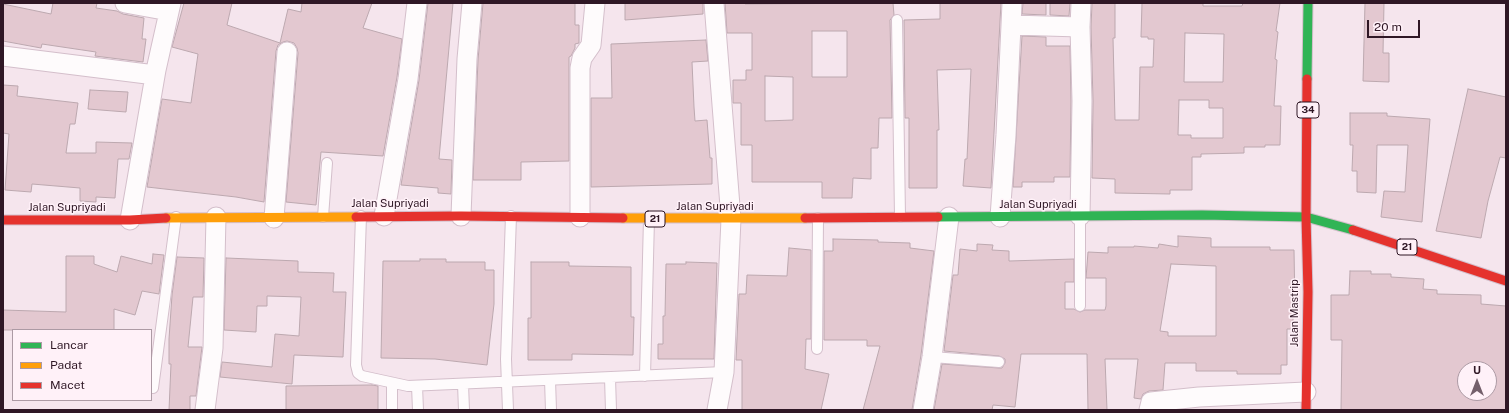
<!DOCTYPE html>
<style>
body{margin:0}
#map{position:relative;width:1509px;height:413px;overflow:hidden;background:#f5e5ed;font-family:"Public Sans",sans-serif}
canvas{display:block}
.frame{position:absolute;inset:0;border:4px solid #2f1725;pointer-events:none}
.legend{position:absolute;left:12px;top:329px;width:140px;height:72px;box-sizing:border-box;background:#fff1f8;border:1px solid #ac9aa4;margin:0;padding:5px 7px;list-style:none;font-size:12px;color:#2f1725}
.legend li{display:flex;align-items:center;gap:8px;height:20px}
.legend b{width:20px;border:1px solid #ac9aa4}
.north{position:absolute;left:1457px;top:361px;width:40px;height:40px;box-sizing:border-box;background:#fff1f8;border:1px solid #ac9aa4;border-radius:50%;rotate:0deg;font-size:11px;font-weight:700;line-height:16px;text-align:center;color:#2f1725}
.north::after{content:'';display:block;margin:auto;width:14px;height:18px;background:#745f6b;clip-path:polygon(50% 0,100% 100%,50% 72%,0 100%)}
.scale{position:absolute;left:1367px;top:20px;width:53px;height:18px;box-sizing:border-box;border:2px solid #2f1725;border-top:0;padding-left:5px;font-size:12px;line-height:14px;white-space:nowrap;color:#2f1725;-webkit-text-stroke:3px #fff1f8;paint-order:stroke}
</style>
<div id="map">
<canvas width="1509" height="413"></canvas>
<div class="frame"></div>
<ul class="legend">
<li><b style="height:5px;background:#30b455"></b>Lancar</li>
<li><b style="height:5px;background:#ff9f0a"></b>Padat</li>
<li><b style="height:5px;background:#e5322d"></b>Macet</li>
</ul>
<div class="north">U</div>
<div class="scale">20 m</div>
</div>
<script>
const ctx = document.querySelector('canvas').getContext('2d');
ctx.lineJoin = 'round';
function fill(path, color) {
  ctx.fillStyle = color;
  ctx.fill(path, 'evenodd');
}
function poly(rows) {
  const path = new Path2D();
  for (const r of rows) {
    path.moveTo(r[0], r[1]);
    for (let i = 2; i < r.length; i += 2) path.lineTo(r[i], r[i + 1]);
  }
  return path;
}
function strokePath(path, color, width, dash) {
  ctx.strokeStyle = color;
  ctx.lineWidth = width;
  ctx.lineCap = dash ? 'butt' : 'round';
  ctx.setLineDash(dash || []);
  ctx.stroke(path);
}
function label(font, color, halo, rows, align = 'center') {
  ctx.font = font + ' "Public Sans",sans-serif';
  ctx.lineWidth = 3;
  ctx.setLineDash([]);
  ctx.textBaseline = 'middle';
  ctx.strokeStyle = halo;
  ctx.fillStyle = color;
  for (const [text, x, y, turn = 0] of rows) {
    ctx.save();
    ctx.translate(x, y);
    ctx.rotate((+turn || 0) * Math.PI / 180);
    ctx.textAlign = isNaN(turn) ? turn : align;
    if (halo) ctx.strokeText(text, 0, 0);
    ctx.fillText(text, 0, 0);
    ctx.restore();
  }
}
const building = poly([
 [53,3,97,3,96,8,117,11,123,14,144,18,142,39,146,39,143,62,95,56,96,52,42,44,41,48,3,41,3,4,51,14,53,3],
 [184,3,232,3,227,25,280,43,288,9,301,12,302,3,372,3,363,28,402,39,397,77,383,156,321,152,316,205,286,202,298,53,297,48,294,43,287,41,283,42,278,45,276,51,264,202,236,197,147,187,162,99,191,103,198,54,172,47,184,3],
 [428,3,453,3,439,159,452,160,451,194,438,193,438,188,401,185,419,80,428,3],
 [483,3,575,3,575,25,579,25,579,43,575,44,575,48,571,56,569,57,569,161,521,162,521,180,473,180,478,60,483,3],
 [625,3,703,3,703,14,625,20,625,3],
 [725,3,745,3,745,4,893,3,894,15,890,20,892,118,879,118,878,148,871,148,871,179,853,178,852,198,822,198,822,182,752,182,752,145,741,145,741,103,733,103,733,80,746,80,746,70,752,70,752,33,727,33,725,3],
 [812,31,847,31,847,77,812,77,812,31],
 [765,76,793,77,793,120,765,121,765,76],
 [940,3,1001,3,991,188,963,186,965,159,967,159,971,69,937,70,939,130,937,130,937,188,909,188,909,118,905,118,904,20,940,19,940,3],
 [1023,3,1046,3,1046,15,1022,14,1023,3],
 [1050,3,1070,3,1069,16,1050,15,1050,3],
 [1092,3,1115,3,1115,38,1113,38,1115,120,1139,120,1140,67,1153,67,1154,39,1148,39,1148,37,1141,37,1142,3,1203,3,1203,6,1242,6,1243,3,1280,3,1276,31,1278,32,1275,59,1277,60,1274,106,1281,106,1280,145,1265,145,1265,147,1244,147,1244,153,1201,154,1201,157,1192,157,1192,190,1170,190,1170,194,1115,193,1115,179,1092,178,1093,101,1091,27,1092,3],
 [1185,33,1224,34,1223,82,1184,82,1185,33],
 [1179,100,1209,100,1209,108,1223,108,1223,138,1191,138,1191,135,1178,135,1179,100],
 [1365,3,1384,3,1383,53,1389,53,1389,82,1363,81,1365,3],
 [1022,36,1046,37,1046,46,1070,46,1071,101,1070,177,1054,177,1054,182,1022,182,1022,187,1013,187,1022,36],
 [706,40,708,61,692,62,694,107,695,121,707,120,710,158,712,158,712,184,591,187,591,98,612,98,611,44,706,40],
 [3,85,18,86,17,96,78,103,75,124,70,124,66,153,96,153,96,142,132,143,129,159,118,159,115,198,96,197,96,202,80,201,80,188,32,184,31,192,5,190,9,134,3,133,3,85],
 [1468,89,1506,97,1506,158,1500,157,1488,201,1481,238,1436,231,1468,89],
 [90,90,128,92,126,112,88,109,90,90],
 [1350,113,1387,113,1387,116,1430,119,1422,222,1381,217,1384,191,1405,192,1408,145,1377,145,1376,193,1357,192,1357,171,1352,171,1353,145,1350,145,1350,113],
 [1178,236,1211,238,1211,247,1270,247,1270,250,1294,250,1295,308,1293,308,1293,329,1287,329,1287,365,1281,365,1281,374,1237,374,1237,371,1196,371,1196,363,1165,363,1163,390,1149,391,1143,394,1141,399,1134,398,1138,359,1105,359,1107,410,1088,410,1087,354,1021,354,1015,407,993,405,992,410,934,410,942,364,999,368,1002,368,1005,363,1005,359,999,356,944,351,953,275,958,275,960,249,977,251,977,244,993,245,992,250,1009,251,1009,261,1074,259,1074,282,1065,282,1065,309,1074,309,1080,312,1085,310,1105,310,1106,306,1106,278,1086,278,1088,252,1108,253,1108,247,1134,247,1134,246,1158,248,1159,244,1178,247,1178,236],
 [1171,264,1216,266,1216,336,1168,336,1168,332,1160,331,1171,264],
 [833,239,878,240,878,242,910,243,910,248,934,251,921,355,912,410,863,410,880,346,867,346,867,340,824,340,824,251,833,251,833,239],
 [789,248,811,250,811,339,806,339,805,369,829,374,821,410,742,410,742,360,736,360,739,294,746,294,747,275,787,276,789,248],
 [153,254,164,255,159,294,142,291,135,315,114,309,114,330,3,330,3,310,66,312,66,256,94,256,94,264,117,272,121,256,152,264,153,254],
 [177,257,204,258,203,297,193,297,188,347,202,347,196,396,190,396,190,410,169,410,171,364,169,364,169,339,172,295,177,257],
 [226,258,298,261,298,272,334,273,333,292,346,292,343,357,294,355,292,384,220,377,222,362,272,367,275,334,299,336,301,297,267,296,267,306,257,306,256,332,224,330,226,258],
 [420,259,446,259,446,262,485,262,485,270,494,270,494,304,487,365,435,359,381,358,383,261,420,261,420,259],
 [531,262,569,262,569,266,631,267,631,317,634,317,633,355,572,354,572,360,528,360,528,318,531,318,531,262],
 [686,262,717,263,714,359,658,359,658,344,663,344,663,316,665,316,666,264,686,264,686,262],
 [1350,271,1371,271,1371,274,1391,274,1391,277,1424,279,1423,289,1437,290,1437,294,1481,295,1481,304,1506,306,1506,410,1341,410,1342,340,1331,340,1331,295,1349,295,1350,271],
 [1465,369,1489,369,1489,393,1465,393,1465,369],
 [372,385,378,386,378,410,286,410,286,386,372,385]
]);
fill(building, '#e3c8d0');
strokePath(building, '#bca8af', 1);
const lane = poly([
 [897,20,900,217],
 [361,216,356,365,358,373,362,376,408,386,724,372],
 [323,217,327,163],
 [1080,306,1080,216],
 [817,349,818,218],
 [932,357,999,362],
 [645,376,649,219],
 [610,378,611,410],
 [550,380,551,410],
 [392,383,392,410],
 [463,384,464,410],
 [417,386,418,410],
 [153,388,176,217],
 [508,410,506,359,511,216]
]);
const street = poly([
 [125,3,169,11],
 [714,3,731,219,724,372,717,410],
 [1011,25,1080,27,1081,3],
 [3,56,155,75],
 [384,216,408,79,417,3],
 [461,216,467,59,472,3],
 [1080,216,1082,101,1080,27],
 [580,217,580,68,582,58,591,45,595,3],
 [1000,217,1006,135,1012,3],
 [274,218,287,52],
 [130,220,156,70,171,3],
 [205,410,213,348,216,217],
 [923,410,932,357,949,217],
 [1149,410,1151,402,1199,397,1306,392]
]);
const fast = poly([
 [1307,79,1308,3],
 [938,217,1202,215,1306,217,1353,230]
]);
const slow = poly([
 [166,218,356,217],
 [623,218,805,218]
]);
const jam = poly([
 [356,217,461,216,623,218],
 [1306,217,1308,292,1306,410],
 [1306,217,1307,79],
 [805,218,938,217],
 [3,220,130,220,166,218],
 [1353,230,1506,281]
]);
strokePath(lane, '#d4bfcb', 12);
strokePath(street, '#d4bfcb', 21);
strokePath(fast, '#d4bfcb', 11);
strokePath(slow, '#d4bfcb', 11);
strokePath(jam, '#d4bfcb', 11);
strokePath(lane, '#fefbfc', 10);
strokePath(street, '#fefbfc', 19);
strokePath(fast, '#30b455', 9);
strokePath(slow, '#ff9f0a', 9);
strokePath(jam, '#e5322d', 9);
for (const [x, y, w] of [
 [1308,110,22],
 [655,219,20],
 [1407,247,20]
]) {
  const box = new Path2D();
  box.roundRect(x - w / 2, y - 8, w, 16, 3);
  ctx.fillStyle = '#fff1f8';
  ctx.fill(box);
  strokePath(box, '#2f1725', 1);
}
label('bold 10px', '#2f1725', null, [
 ["34",1308,110],
 ["21",655,219],
 ["21",1407,247]
]);
label('11px', '#2f1725', '#fff1f8', [
 ["Jalan Supriyadi",390,204],
 ["Jalan Supriyadi",1038,205],
 ["Jalan Supriyadi",715,207],
 ["Jalan Supriyadi",67,208],
 ["Jalan Mastrip",1295,313,-90]
]);
</script>
